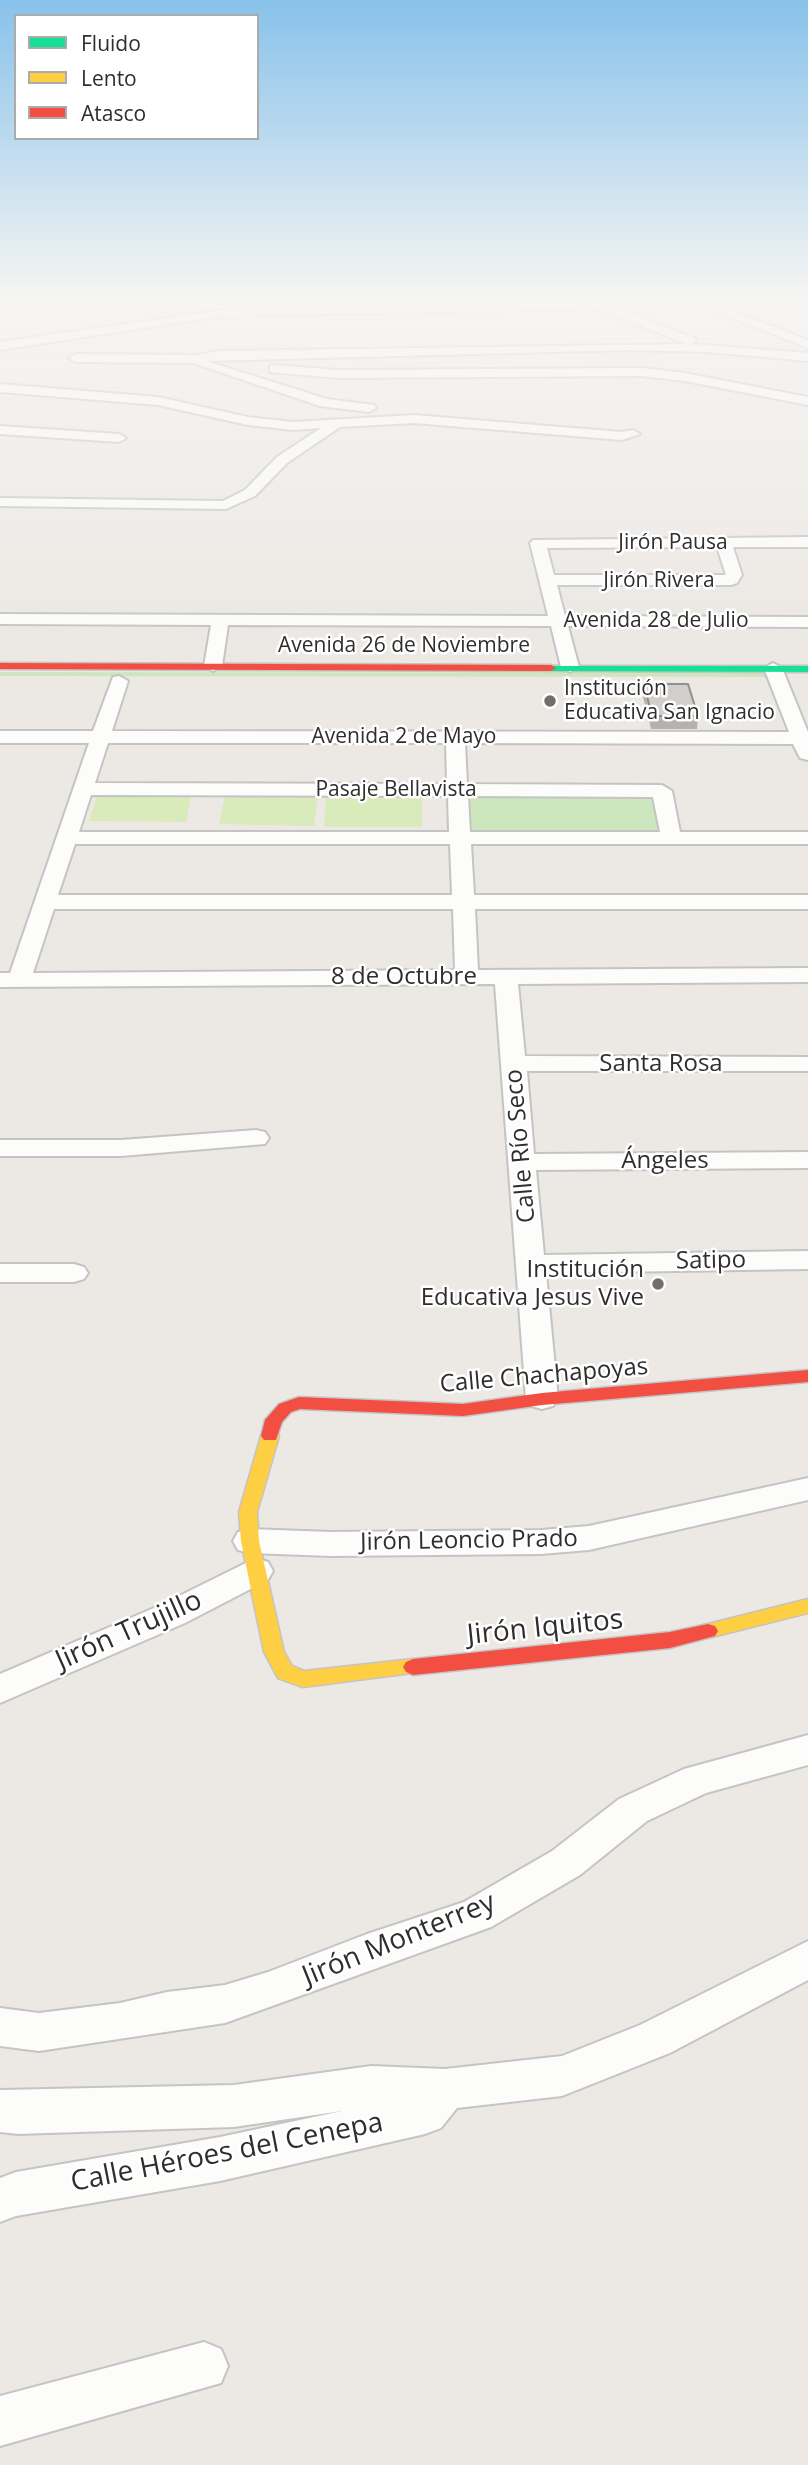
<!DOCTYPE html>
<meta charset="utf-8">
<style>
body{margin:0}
#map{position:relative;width:808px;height:2465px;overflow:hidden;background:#ece8e4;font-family:"Open Sans",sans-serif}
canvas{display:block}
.legend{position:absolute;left:14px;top:14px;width:245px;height:126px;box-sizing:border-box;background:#fff;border:2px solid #ababab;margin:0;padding:9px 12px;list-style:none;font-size:21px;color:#2e2e2e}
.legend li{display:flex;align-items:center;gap:14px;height:35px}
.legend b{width:35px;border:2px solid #ababab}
</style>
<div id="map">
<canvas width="808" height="2465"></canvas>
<ul class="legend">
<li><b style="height:9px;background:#16e098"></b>Fluido</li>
<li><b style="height:9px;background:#ffcf43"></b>Lento</li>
<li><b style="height:9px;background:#f24e42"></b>Atasco</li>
</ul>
</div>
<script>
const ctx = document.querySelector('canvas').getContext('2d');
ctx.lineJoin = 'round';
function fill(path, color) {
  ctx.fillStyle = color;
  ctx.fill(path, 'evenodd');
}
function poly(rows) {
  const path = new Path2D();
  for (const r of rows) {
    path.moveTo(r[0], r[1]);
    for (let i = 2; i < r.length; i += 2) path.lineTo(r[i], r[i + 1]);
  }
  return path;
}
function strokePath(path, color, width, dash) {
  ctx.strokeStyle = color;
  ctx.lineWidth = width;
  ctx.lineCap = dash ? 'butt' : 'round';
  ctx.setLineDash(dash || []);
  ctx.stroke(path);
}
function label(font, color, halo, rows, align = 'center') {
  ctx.font = font + ' "Open Sans",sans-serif';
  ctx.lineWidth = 5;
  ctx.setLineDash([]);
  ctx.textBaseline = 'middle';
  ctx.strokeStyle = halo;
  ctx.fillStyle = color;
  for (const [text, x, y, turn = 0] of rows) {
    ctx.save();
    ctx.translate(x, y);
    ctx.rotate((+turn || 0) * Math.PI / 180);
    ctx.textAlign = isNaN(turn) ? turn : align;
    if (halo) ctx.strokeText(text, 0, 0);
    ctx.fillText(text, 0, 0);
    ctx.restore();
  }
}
fill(poly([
 [0,672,772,673,774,677,0,676],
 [461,795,658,795,663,833,463,833]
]), '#cee6be');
fill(poly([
 [225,796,318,797,314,826,219,824],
 [97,797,191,797,186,822,89,821],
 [326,797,422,797,422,827,324,827]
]), '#d9eabb');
const street = poly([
 [576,298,589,298,694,338,696,341,692,344,808,353,808,361,709,352,629,350,206,361,327,399,374,405,376,408,369,412,320,406,193,363,75,362,69,358,75,354,198,355,218,351,687,344,598,309,222,316,0,350,0,342,222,310,581,303,576,298],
 [683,298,699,298,808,340,808,348,683,298],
 [793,298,808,298,808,305,794,300,793,298],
 [274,365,338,370,641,368,685,373,808,397,808,405,685,381,641,376,338,378,270,372,270,366,274,365],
 [0,384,158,397,248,417,293,422,414,415,622,432,633,430,640,434,622,440,414,423,340,427,287,463,255,496,226,509,0,506,0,498,223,501,245,490,277,457,321,428,293,430,248,425,158,405,0,392,0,384],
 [0,426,119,434,126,438,119,442,0,434,0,426],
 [808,537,808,547,733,547,742,575,737,583,731,585,557,585,565,616,808,617,808,627,568,626,579,667,570,672,561,667,551,626,228,625,222,666,213,671,204,666,211,625,0,624,0,614,548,616,530,543,533,540,808,537],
 [717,547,726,575,554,575,547,548,717,547],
 [773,663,782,668,808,732,808,760,800,758,793,744,465,743,467,784,662,785,672,791,680,832,808,832,808,844,471,844,474,895,808,895,808,909,475,909,478,970,808,968,808,982,518,984,525,1056,808,1057,808,1071,527,1071,534,1154,808,1152,808,1168,536,1170,544,1255,808,1251,808,1269,546,1273,558,1399,553,1406,542,1409,531,1406,526,1399,495,984,0,987,0,973,10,973,89,743,0,743,0,731,93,731,113,677,119,676,128,681,112,731,789,732,764,668,773,663],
 [108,743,446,743,447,784,95,783,108,743],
 [91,795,448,796,449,832,79,832,91,795],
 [468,796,653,797,660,832,470,832,468,796],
 [75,844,450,844,452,895,58,895,75,844],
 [54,909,453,909,455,970,33,973,54,909],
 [256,1130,265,1132,269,1138,265,1144,121,1156,0,1156,0,1140,121,1140,256,1130],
 [0,1264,74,1264,84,1267,88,1273,84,1279,74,1282,0,1282,0,1264],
 [808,1478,808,1500,589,1550,541,1554,331,1556,250,1553,238,1550,233,1541,238,1532,250,1529,331,1532,541,1530,589,1526,808,1478],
 [256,1558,268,1562,273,1571,268,1580,185,1623,0,1703,0,1674,161,1605,256,1558],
 [808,1735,808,1765,706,1793,647,1821,580,1875,491,1927,225,2023,39,2051,0,2046,0,2008,39,2013,120,2003,167,1992,225,1985,268,1972,367,1934,464,1902,552,1851,619,1799,684,1769,808,1735],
 [808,1941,808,1980,670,2053,562,2096,457,2108,441,2128,425,2134,220,2181,16,2216,0,2222,0,2178,16,2172,220,2137,342,2111,234,2127,18,2134,0,2132,0,2090,234,2085,371,2066,445,2069,562,2056,640,2025,808,1941],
 [204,2342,221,2349,228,2366,221,2383,0,2446,0,2396,204,2342]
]);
const fast = poly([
 [547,666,808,666,808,672,551,671,547,670,547,666]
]);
const slow = poly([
 [270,1430,276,1432,279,1436,257,1512,259,1541,284,1652,292,1666,304,1671,413,1659,420,1662,423,1667,420,1672,303,1687,278,1678,264,1652,241,1541,239,1512,261,1436,264,1432,270,1430],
 [808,1599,808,1613,708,1638,701,1636,698,1631,701,1626,708,1624,808,1599]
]);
const jam = poly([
 [0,663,551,665,556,668,551,671,0,669,0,663],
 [808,1370,808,1382,542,1405,463,1416,300,1409,291,1412,282,1422,276,1440,264,1440,261,1436,265,1420,279,1404,299,1397,463,1404,542,1393,808,1370],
 [708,1624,715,1626,718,1631,715,1636,670,1648,413,1675,406,1672,403,1667,406,1662,413,1659,670,1632,708,1624]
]);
strokePath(street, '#c5c4c5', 4);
strokePath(fast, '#c5c4c5', 3);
strokePath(slow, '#c5c4c5', 3);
strokePath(jam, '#c5c4c5', 3);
fill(street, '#fcfcfb');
fill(fast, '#16e098');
fill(slow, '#ffcf43');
fill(jam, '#f24e42');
fill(poly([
 [644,684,698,716,697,729,651,729,643,697]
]), '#b4b1af');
const building = poly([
 [644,684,688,684,698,716,652,716,644,684]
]);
fill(building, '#d1cecb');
strokePath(building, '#92908e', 2);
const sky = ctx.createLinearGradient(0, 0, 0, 643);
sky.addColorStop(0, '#88c2ea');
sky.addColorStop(0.46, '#f6f5f3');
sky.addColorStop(1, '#f6f5f300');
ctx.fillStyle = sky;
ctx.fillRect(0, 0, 808, 643);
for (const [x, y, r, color] of [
 [550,701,7,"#706f6e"],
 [658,1284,7,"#706f6e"]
]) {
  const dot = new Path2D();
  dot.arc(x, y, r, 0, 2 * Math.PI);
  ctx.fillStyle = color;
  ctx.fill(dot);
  strokePath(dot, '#fff', 2.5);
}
label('21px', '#2e2e2e', '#fff', [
 ["Jirón Pausa",673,543],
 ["Jirón Rivera",659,581],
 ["Avenida 28 de Julio",656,621],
 ["Avenida 26 de Noviembre",404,646],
 ["Avenida 2 de Mayo",404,737],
 ["Pasaje Bellavista",396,790]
]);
label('21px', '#2e2e2e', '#fff', [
 ["Institución",564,689],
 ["Educativa San Ignacio",564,713]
], 'left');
label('24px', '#2e2e2e', '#fff', [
 ["8 de Octubre",404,977],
 ["Santa Rosa",661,1064],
 ["Calle Río Seco",521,1146,-95],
 ["Ángeles",665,1161],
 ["Satipo",711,1261,-1],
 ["Calle Chachapoyas",544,1376,-5],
 ["Jirón Leoncio Prado",469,1541,-1]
]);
label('24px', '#2e2e2e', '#fff', [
 ["Institución",644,1270],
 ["Educativa Jesus Vive",644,1298]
], 'right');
label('28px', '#2e2e2e', '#fff', [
 ["Jirón Iquitos",545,1628,-6],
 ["Jirón Trujillo",129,1631,-24],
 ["Jirón Monterrey",399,1940,-22],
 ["Calle Héroes del Cenepa",227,2153,-11]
]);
</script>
